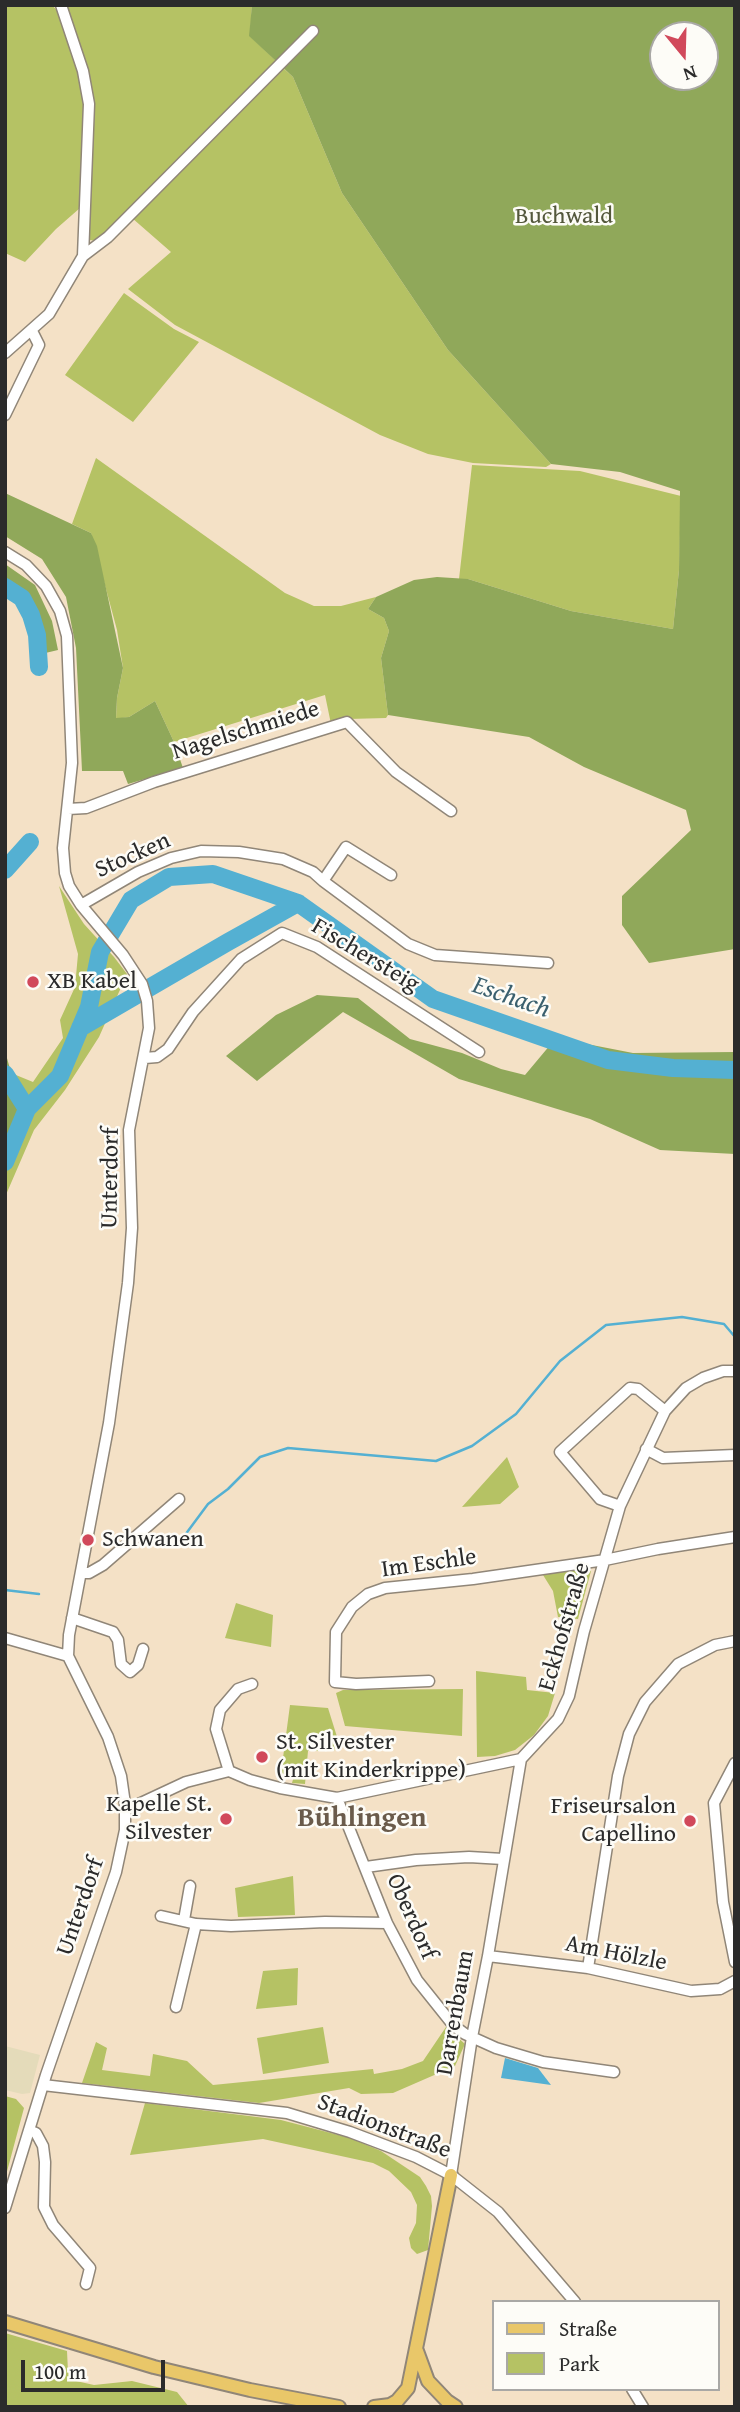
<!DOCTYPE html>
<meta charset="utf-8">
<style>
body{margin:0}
#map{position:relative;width:740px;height:2412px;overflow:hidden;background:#f4e1c6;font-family:"Gentium Book Plus",serif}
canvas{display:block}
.frame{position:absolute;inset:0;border:7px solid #2b2b2b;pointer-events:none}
.legend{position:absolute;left:492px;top:2300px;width:228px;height:91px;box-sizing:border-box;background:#fdfcf7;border:2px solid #a9a8a5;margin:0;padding:9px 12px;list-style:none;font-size:21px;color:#2b2b2b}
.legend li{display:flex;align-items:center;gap:14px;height:35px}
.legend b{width:35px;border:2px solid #a9a8a5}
.north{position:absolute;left:649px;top:21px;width:70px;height:70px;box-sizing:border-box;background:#fdfcf7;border:2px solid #a9a8a5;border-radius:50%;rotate:161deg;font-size:19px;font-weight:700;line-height:28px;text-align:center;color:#2b2b2b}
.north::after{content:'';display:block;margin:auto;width:24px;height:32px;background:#d1495b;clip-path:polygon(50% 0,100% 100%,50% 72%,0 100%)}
.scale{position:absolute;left:21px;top:2360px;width:144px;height:32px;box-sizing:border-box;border:4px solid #2b2b2b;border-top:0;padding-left:9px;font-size:21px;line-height:24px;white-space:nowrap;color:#2b2b2b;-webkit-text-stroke:5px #fdfcf7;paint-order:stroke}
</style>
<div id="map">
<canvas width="740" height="2412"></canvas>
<div class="frame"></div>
<ul class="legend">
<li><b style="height:9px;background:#e9c769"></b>Straße</li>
<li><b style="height:19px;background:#b5c264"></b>Park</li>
</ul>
<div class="north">N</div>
<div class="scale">100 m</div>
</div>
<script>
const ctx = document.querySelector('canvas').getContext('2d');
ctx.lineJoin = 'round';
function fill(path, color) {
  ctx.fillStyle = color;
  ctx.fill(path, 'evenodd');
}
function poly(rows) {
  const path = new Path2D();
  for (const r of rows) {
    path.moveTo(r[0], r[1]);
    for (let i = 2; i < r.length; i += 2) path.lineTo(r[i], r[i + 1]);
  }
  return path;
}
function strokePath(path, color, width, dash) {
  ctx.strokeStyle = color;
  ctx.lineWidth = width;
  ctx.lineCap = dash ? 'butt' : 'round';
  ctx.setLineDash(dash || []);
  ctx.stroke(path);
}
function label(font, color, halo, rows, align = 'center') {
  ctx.font = font + ' "Gentium Book Plus",serif';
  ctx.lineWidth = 5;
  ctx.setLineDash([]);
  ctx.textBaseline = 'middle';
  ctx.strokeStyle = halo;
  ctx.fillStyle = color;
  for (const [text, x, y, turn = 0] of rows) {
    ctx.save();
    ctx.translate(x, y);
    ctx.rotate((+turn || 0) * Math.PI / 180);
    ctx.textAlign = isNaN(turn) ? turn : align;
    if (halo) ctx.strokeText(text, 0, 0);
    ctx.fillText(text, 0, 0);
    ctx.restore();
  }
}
fill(poly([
 [5,2046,40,2055,30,2093,22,2094,5,2090]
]), '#e4dbba');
fill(poly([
 [5,5,52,5,63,17,80,74,86,109,80,208,56,229,25,262,5,253],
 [64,5,252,5,250,36,278,63,120,222,96,241,90,240,88,231,91,97],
 [283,68,293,77,342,193,448,350,551,464,546,467,473,463,428,454,380,435,175,325,128,289,171,252,132,218],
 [124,293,174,329,199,342,133,422,65,375],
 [96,458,285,593,314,606,341,606,376,597,368,609,384,618,389,631,381,658,388,715,386,718,348,719,331,724,325,695,174,742,155,701,129,717,116,719,117,698,123,668,117,630,91,533,72,524],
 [472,465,580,471,681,496,679,570,673,629,571,611,468,579,459,579],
 [59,886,84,924,114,957,127,974,99,1037,65,1090,34,1130,5,1197,5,1147,21,1107,11,1073,33,1082,63,1038,60,1020,75,987,78,954],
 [507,1457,519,1487,500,1504,462,1507],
 [584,1568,591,1571,578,1619,558,1617,553,1591,543,1575],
 [236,1603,273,1615,271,1647,225,1638],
 [476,1671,526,1677,527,1690,555,1693,548,1716,534,1735,515,1750,495,1756,477,1757],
 [463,1689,462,1736,345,1726,336,1693,343,1690],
 [290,1705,328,1708,338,1740,334,1751,308,1751,305,1784,292,1783,294,1776,281,1773],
 [293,1876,295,1915,238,1917,235,1888],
 [298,1968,297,2005,256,2009,263,1971],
 [323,2027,329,2063,263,2074,257,2038],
 [446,2027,465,2044,455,2066,393,2093,361,2094,349,2088,259,2103,82,2083,96,2042,107,2048,102,2070,150,2076,153,2054,187,2061,213,2085,373,2069,374,2074,402,2069,423,2061],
 [5,2096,16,2099,24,2108,5,2179],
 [145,2103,281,2120,350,2138,381,2151,420,2177,426,2186,431,2196,432,2206,428,2250,417,2254,411,2248,409,2238,416,2223,417,2205,411,2192,389,2171,373,2163,263,2139,130,2155],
 [5,2333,67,2351,68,2372,76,2381,94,2385,132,2381,177,2392,189,2407,5,2407]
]), '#b5c264');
fill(poly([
 [252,5,735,5,735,949,649,963,622,925,622,896,691,830,686,810,584,767,529,737,388,715,381,658,389,631,384,618,368,609,376,597,414,580,437,577,468,579,571,611,673,629,679,570,680,491,620,472,551,464,448,350,342,193,293,77,249,36],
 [663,35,705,35,705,77,663,77],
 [5,493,91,533,97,546,123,668,117,698,116,718,129,717,155,701,174,742,183,768,128,784,123,771,82,771,76,648,66,597,42,559,5,536],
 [5,564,35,585,52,621,58,650,37,655,33,630,23,603,5,590],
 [317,995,358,998,410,1039,462,1053,501,1069,525,1075,556,1038,633,1053,735,1052,735,1154,660,1150,590,1119,459,1079,343,1012,257,1081,226,1056,276,1015],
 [5,1051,21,1108,5,1147]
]), '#90a85a');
fill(poly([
 [505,2058,538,2068,551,2085,501,2078]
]), '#54b0d2');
strokePath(poly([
 [185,1535,208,1504,228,1489,260,1457,288,1448,436,1461,472,1446,516,1414,560,1361,606,1325,682,1317,724,1324,735,1337],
 [5,1590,39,1594]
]), '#54b0d2', 2.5);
strokePath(poly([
 [5,587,22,598,31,615,37,635,39,667],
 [5,870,30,842],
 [80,1028,228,942,298,903],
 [5,1074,27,1109,5,1162],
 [27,1109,60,1076,89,1007,100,952,131,900,169,877,213,874,298,903,433,999,608,1060,673,1068,735,1070]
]), '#54b0d2', 18);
const minor = poly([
 [61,5,83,71,89,104,83,256],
 [5,353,49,314,83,256,108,237,313,31],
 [5,415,39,345,32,331],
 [5,552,26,565,46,586,60,611,67,636,72,763,63,848,65,873,69,886,81,905,123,955,142,984,147,1001,149,1028,129,1130,132,1228,128,1283,109,1423,69,1635,68,1656,108,1737,121,1776,125,1804,125,1830,116,1872,46,2075,5,2208],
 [68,809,86,808,154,782,347,722,396,772,451,811],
 [323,881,408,944,435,955,548,963],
 [81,905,138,872,171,858,201,851,239,852,283,859,313,872,323,881,346,847,391,875],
 [145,1058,157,1057,168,1049,193,1012,241,959,282,933,317,947,479,1052],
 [646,1449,663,1458,735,1455],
 [620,1506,600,1499,560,1452,630,1388,638,1389,665,1411],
 [81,1573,89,1573,103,1565,179,1499],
 [72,1618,113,1632,118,1640,121,1664,130,1672,138,1665,143,1649],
 [5,1638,68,1656],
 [429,1681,356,1684,335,1682,336,1632,352,1607,368,1594,385,1588,473,1579,605,1560,658,1549,735,1537],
 [735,1763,714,1803,723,1902,735,1962],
 [229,1771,216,1729,220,1710,238,1689,252,1684],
 [337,1798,387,1923,417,1980,453,2025,465,2034,496,2048,543,2062,614,2072],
 [126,1810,186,1782,229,1771,250,1780,280,1788,337,1798,521,1759,558,1719,569,1696,584,1631,620,1506,665,1411,686,1388,703,1378,723,1371,735,1371],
 [366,1867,416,1860,469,1857,503,1859],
 [161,1916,196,1924,231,1926,325,1922,387,1923],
 [184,1920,190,1886],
 [488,1956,588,1968,691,1991,720,1989,735,1981],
 [588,1968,618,1776,629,1734,645,1702,678,1664,715,1645,735,1641],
 [176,2007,196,1924],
 [43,2085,287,2113,350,2132,416,2157,451,2175,498,2212,575,2302],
 [29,2130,36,2133,43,2146,45,2162,44,2207,53,2225,90,2268,86,2284],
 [451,2175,472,2037,488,1956,521,1759],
 [632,2389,643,2407]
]);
const major = poly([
 [5,2322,154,2367,250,2390,339,2407],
 [417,2351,428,2381,447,2401,456,2407],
 [374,2407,390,2405,397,2401,408,2388,451,2175]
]);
strokePath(minor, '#908678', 13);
strokePath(major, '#908678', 16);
strokePath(minor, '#fff', 10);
strokePath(major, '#e9c769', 12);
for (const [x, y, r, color] of [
 [33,982,7,"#d1495b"],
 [88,1540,7,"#d1495b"],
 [262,1757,7,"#d1495b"],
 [226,1819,7,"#d1495b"],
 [690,1821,7,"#d1495b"]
]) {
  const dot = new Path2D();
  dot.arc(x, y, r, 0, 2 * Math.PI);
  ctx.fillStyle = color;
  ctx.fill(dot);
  strokePath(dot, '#fdfcf7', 2.5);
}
label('24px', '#54583c', '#fdfcf7', [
 ["Buchwald",564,217]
]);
label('24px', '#2b2b2b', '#fdfcf7', [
 ["Nagelschmiede",246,731,-17],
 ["Stocken",133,856,-24],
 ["Fischersteig",365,956,31],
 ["Unterdorf",111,1178,-89],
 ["Im Eschle",429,1564,-8],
 ["Eckhofstraße",565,1627,-74],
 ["Unterdorf",81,1907,-71],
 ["Oberdorf",411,1917,66],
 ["Am Hölzle",616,1954,11],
 ["Darrenbaum",456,2013,-80],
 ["Stadionstraße",384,2127,21]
]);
label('24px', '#2b2b2b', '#fdfcf7', [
 ["XB Kabel",47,982],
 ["Schwanen",102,1540],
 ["St. Silvester",276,1743],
 ["(mit Kinderkrippe)",276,1771],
 ["Kapelle St.",212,1805,"right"],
 ["Silvester",212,1833,"right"],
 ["Friseursalon",676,1807,"right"],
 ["Capellino",676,1835,"right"]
], 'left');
label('italic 26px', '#3b606e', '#fdfcf7', [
 ["Eschach",511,998,19]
]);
label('bold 28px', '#6a5b4b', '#fdfcf7', [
 ["Bühlingen",362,1819]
]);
</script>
